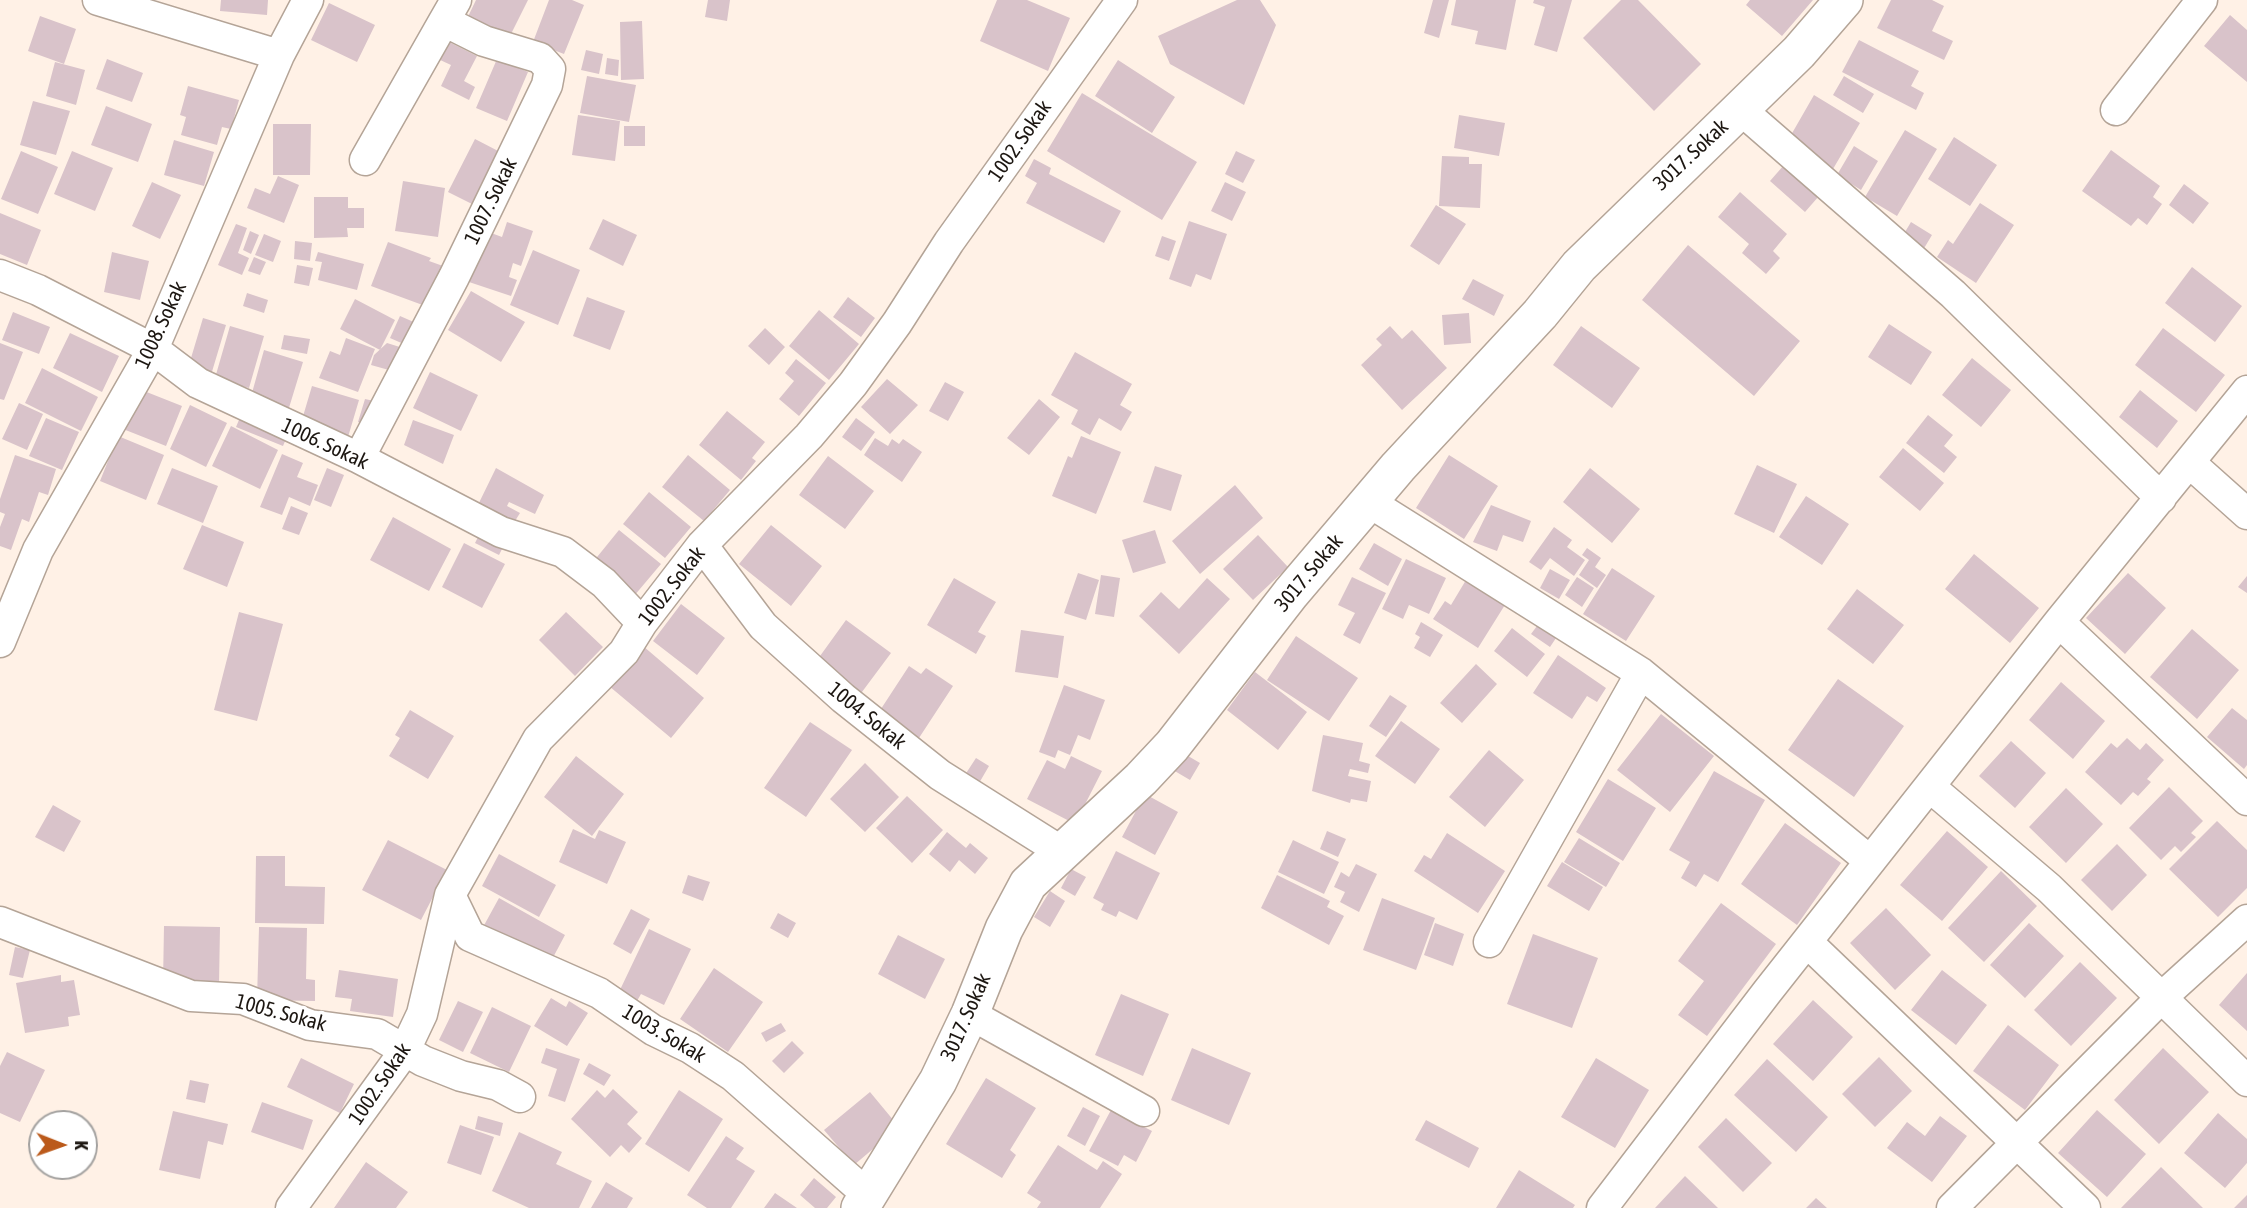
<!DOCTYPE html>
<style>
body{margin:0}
#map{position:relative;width:2247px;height:1208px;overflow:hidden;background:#fff1e6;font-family:"Asap Condensed",sans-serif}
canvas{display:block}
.north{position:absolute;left:28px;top:1110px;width:70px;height:70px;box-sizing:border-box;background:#fff;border:2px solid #a4a2a0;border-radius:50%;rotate:91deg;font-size:19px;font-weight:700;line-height:28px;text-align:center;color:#1c1611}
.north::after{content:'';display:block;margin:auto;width:24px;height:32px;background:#bb5a1b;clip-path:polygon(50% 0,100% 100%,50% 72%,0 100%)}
</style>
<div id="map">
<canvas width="2247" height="1208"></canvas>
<div class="north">K</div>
</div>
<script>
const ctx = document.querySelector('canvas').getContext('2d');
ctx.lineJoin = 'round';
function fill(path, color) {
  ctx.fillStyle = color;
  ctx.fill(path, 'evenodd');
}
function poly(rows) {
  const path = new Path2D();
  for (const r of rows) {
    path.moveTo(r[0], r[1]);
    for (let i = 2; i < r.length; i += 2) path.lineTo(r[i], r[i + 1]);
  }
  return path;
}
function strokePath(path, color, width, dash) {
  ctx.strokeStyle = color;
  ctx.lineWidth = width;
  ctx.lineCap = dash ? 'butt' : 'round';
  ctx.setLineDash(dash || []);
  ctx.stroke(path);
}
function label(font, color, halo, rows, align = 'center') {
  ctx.font = font + ' "Asap Condensed",sans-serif';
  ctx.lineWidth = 7;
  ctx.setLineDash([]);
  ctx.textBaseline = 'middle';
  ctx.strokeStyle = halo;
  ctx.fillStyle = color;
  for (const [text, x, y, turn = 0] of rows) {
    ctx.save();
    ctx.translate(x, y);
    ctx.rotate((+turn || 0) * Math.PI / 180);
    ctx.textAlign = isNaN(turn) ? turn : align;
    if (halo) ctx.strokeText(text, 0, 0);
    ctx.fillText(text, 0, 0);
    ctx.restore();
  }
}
fill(poly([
 [221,0,268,0,267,15,220,11],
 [476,0,528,0,505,46,464,25],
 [549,0,572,0,584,5,564,54,533,42],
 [708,0,730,0,727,21,705,17],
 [997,0,1027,0,1070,18,1048,71,980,41],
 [1237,0,1260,0,1276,25,1244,105,1170,64,1158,36],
 [1433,0,1449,0,1439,38,1424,33],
 [1456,0,1516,0,1506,50,1475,44,1478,31,1451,25],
 [1534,0,1572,0,1557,52,1534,45,1545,7,1533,3],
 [1621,0,1638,0,1701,64,1654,111,1583,38],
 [1750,0,1813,0,1782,36,1746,5],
 [1891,0,1932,0,1944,6,1932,31,1953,41,1944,60,1877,28],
 [329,3,375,25,357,62,311,40],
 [2230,15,2247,30,2247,82,2204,46],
 [40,16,76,29,64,64,28,51],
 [642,21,644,79,621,80,620,22],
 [1859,40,1919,71,1911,86,1924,93,1916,110,1842,72],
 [447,41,477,56,464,81,475,87,469,100,441,86,451,65,438,59],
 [586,50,603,54,599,74,581,70],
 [607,58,619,60,618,76,605,74],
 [107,59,143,73,132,102,96,89],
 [497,59,528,72,507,121,476,108],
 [1118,60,1175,97,1152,133,1095,96],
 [55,62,85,70,76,105,46,96],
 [587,76,636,85,629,122,580,113],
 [1844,76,1874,94,1863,113,1833,95],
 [188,86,239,100,231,129,222,127,217,145,181,135,186,117,180,115],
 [1082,93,1197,162,1162,220,1047,151],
 [1814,95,1860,123,1833,169,1787,142],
 [33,101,70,111,56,155,20,145],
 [106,106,152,124,138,162,91,145],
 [578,115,620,121,615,161,572,155],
 [1459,115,1505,123,1499,156,1454,148],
 [273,124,311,124,310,175,273,175],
 [624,126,645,126,645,146,624,146],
 [1905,130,1937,149,1897,216,1865,197],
 [1954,137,1997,165,1970,206,1928,179],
 [475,139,502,153,476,206,448,192],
 [174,140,214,152,204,186,164,175],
 [1854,146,1878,161,1861,190,1837,175],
 [2111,150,2160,186,2153,197,2162,204,2147,225,2138,218,2131,226,2082,191],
 [21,151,58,167,38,214,1,199],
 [72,151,113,168,95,211,54,194],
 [1236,151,1255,160,1243,183,1225,174],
 [1442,156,1469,157,1469,164,1482,164,1480,208,1439,206],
 [1034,159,1051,168,1049,174,1121,211,1104,243,1026,203,1037,183,1025,176],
 [1784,165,1819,196,1805,212,1770,181],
 [278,176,299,185,284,223,247,208,255,188,270,194],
 [403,181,445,188,438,237,395,231],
 [152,182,181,195,160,239,132,226],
 [1225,182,1246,192,1232,221,1211,211],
 [2184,184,2209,203,2193,224,2169,205],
 [1740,192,1787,234,1773,251,1780,258,1766,274,1742,253,1749,244,1718,217],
 [314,197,348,197,348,208,364,208,364,228,347,228,348,237,314,238],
 [1980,203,2014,225,1976,283,1937,257,1948,240,1953,244],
 [1436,205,1466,224,1439,265,1410,246],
 [0,213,41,230,27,265,0,254],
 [603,219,637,235,623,266,589,249],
 [1189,221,1227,234,1211,280,1196,274,1191,287,1169,279],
 [507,222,533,231,521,266,513,263,509,277,517,280,511,296,466,281,483,230,502,237],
 [1911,222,1932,235,1923,250,1902,237],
 [236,224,247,228,238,253,249,258,242,275,218,265],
 [250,231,259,235,251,254,243,250],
 [264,234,281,241,273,262,255,255],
 [1162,236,1176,241,1169,261,1155,256],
 [295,241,312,243,310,261,294,259],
 [388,242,431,258,429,261,443,266,428,307,371,286],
 [1688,245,1800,341,1754,396,1642,300],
 [533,250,580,270,558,325,510,305],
 [112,252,149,261,140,300,104,292],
 [318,252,364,264,357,290,318,280,322,262,315,261],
 [254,257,266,262,260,275,248,271],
 [297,265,313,268,309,286,294,283],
 [2192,267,2242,306,2215,342,2165,303],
 [1473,279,1504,295,1494,316,1462,299],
 [471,291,525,322,501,362,448,330],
 [247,293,268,300,264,313,243,306],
 [587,297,625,311,610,350,573,336],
 [848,297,875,318,861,337,833,317],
 [355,299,395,320,380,350,340,329],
 [819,310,859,344,829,380,789,346],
 [13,312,50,327,39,354,2,340],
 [1469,313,1471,343,1444,345,1442,315],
 [400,316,416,323,406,345,390,338],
 [203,318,226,325,211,375,188,368],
 [1889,324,1932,352,1911,385,1868,357],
 [230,326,264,336,249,388,215,378],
 [1390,326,1402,339,1412,330,1447,368,1402,410,1361,365,1382,345,1376,339],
 [1581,326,1640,368,1612,408,1553,365],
 [765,328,785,347,769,365,748,346],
 [2163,328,2225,375,2196,412,2135,365],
 [70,333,119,356,102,392,53,368],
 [284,335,310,339,307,354,281,349],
 [346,338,375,349,358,392,319,378,330,351,340,355],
 [0,343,23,352,4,400,0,399],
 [387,343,403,348,396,372,371,365,374,355],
 [264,350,303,362,288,411,250,400],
 [1075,352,1132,384,1120,405,1132,412,1121,431,1099,418,1090,435,1071,424,1078,410,1051,395],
 [1972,358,2011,390,1981,427,1942,395],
 [796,359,826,383,799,416,779,399,794,381,785,373],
 [42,368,98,397,81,431,25,403],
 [430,372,478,395,461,431,413,408],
 [887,379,918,405,890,434,861,407],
 [945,382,964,392,948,421,929,411],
 [312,386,359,400,348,437,301,423],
 [139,389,182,406,166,446,123,429],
 [2140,390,2178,421,2157,448,2119,417],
 [365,399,374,401,367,425,358,422],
 [1039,399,1060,417,1029,455,1007,438],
 [19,403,43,414,27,450,2,439],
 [190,405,227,423,206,467,170,449],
 [727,411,765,442,752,458,756,461,741,480,699,445],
 [241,415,288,434,283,446,236,427],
 [1928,415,1953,435,1944,446,1957,457,1944,473,1906,443],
 [46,418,79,432,62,470,29,456],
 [856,418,875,432,861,451,842,437],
 [413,420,454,435,443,464,404,445],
 [231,426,278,450,260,489,212,466],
 [118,436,164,455,146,500,100,481],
 [1081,436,1121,452,1096,514,1052,496,1068,456,1072,458],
 [875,438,888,446,892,439,899,444,903,439,922,452,902,482,864,455],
 [1903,448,1944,483,1920,511,1879,477],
 [282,454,303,463,297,477,318,485,310,506,289,497,282,515,260,507],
 [15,455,56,469,48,495,39,492,29,522,22,519,11,550,0,546,0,527,5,514,0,512,0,499],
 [688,455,730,490,704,521,662,487],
 [1449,455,1498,486,1464,539,1416,508],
 [828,456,874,491,845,529,799,495],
 [1757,465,1797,484,1774,533,1734,514],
 [1155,466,1182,475,1171,511,1143,502],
 [172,468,218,486,203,523,157,504],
 [327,468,344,475,331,507,314,500],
 [496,468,544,495,535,514,509,502,507,506,520,513,510,529,475,511],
 [1590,468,1640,509,1612,543,1563,502],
 [1235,485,1263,518,1200,574,1172,541],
 [649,492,691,527,665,558,623,524],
 [1806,496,1849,524,1822,565,1779,537],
 [1491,505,1531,521,1523,542,1503,535,1497,551,1473,542],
 [291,506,308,513,299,535,282,529],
 [393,517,451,549,429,591,370,560],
 [202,525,244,542,227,587,183,569],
 [771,525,822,566,791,606,739,564],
 [1554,527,1572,540,1567,547,1585,560,1574,576,1550,558,1541,570,1529,562],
 [619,530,661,564,634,596,593,562],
 [1155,530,1166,563,1133,573,1122,540],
 [481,531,505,543,499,555,475,543],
 [1258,535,1288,567,1253,600,1223,569],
 [464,543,505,564,482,608,442,587],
 [1374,543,1402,559,1388,586,1359,569],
 [1587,548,1601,558,1595,567,1606,575,1597,588,1579,575,1589,560,1582,555],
 [1974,554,2039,608,2010,643,1945,589],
 [1406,559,1446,578,1429,614,1409,605,1403,619,1382,609],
 [1612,568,1655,596,1626,641,1583,614],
 [1550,569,1570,580,1559,599,1540,588],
 [1078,573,1099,580,1086,620,1064,613],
 [2128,573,2166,608,2125,654,2086,618],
 [1101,575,1120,578,1114,617,1095,614],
 [1469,575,1508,600,1478,648,1433,619,1445,601,1451,605],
 [2247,576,2247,593,2238,587],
 [1352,577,1386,593,1360,644,1343,635,1355,613,1338,605],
 [1577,577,1594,588,1582,607,1565,595],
 [954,578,996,602,978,632,986,636,976,654,927,625],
 [1207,578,1230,599,1179,654,1139,616,1161,592,1179,609],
 [1857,589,1904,625,1873,664,1827,629],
 [681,604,725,638,697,675,653,641],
 [239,612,283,624,257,721,214,710],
 [566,612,603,647,575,676,539,640],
 [846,620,891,653,859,696,815,663],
 [1421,622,1443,635,1430,657,1414,648,1420,637,1415,634],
 [1537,626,1556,638,1550,647,1531,634],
 [1512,628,1545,654,1527,677,1494,651],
 [2192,629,2239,670,2197,719,2150,677],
 [1021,630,1064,636,1058,678,1015,672],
 [1296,636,1358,678,1329,721,1267,680],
 [643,646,704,698,671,738,609,686],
 [1558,655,1606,688,1597,702,1587,696,1572,719,1533,693],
 [1476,664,1497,684,1462,723,1440,703],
 [909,666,921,674,926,668,953,686,917,741,877,715],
 [1255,672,1307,712,1278,750,1227,710],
 [1838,679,1904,726,1854,797,1788,750],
 [2061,682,2105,721,2073,759,2029,720],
 [1064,685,1105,700,1090,740,1078,735,1070,755,1058,750,1055,758,1039,752],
 [1390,695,1407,706,1386,737,1369,726],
 [2232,708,2247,720,2247,765,2244,769,2207,737],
 [410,710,454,736,428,779,389,756,400,738,395,735],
 [1661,714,1714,756,1670,812,1617,770],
 [1401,721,1440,749,1415,784,1375,756],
 [810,722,852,750,806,817,764,788],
 [1323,735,1363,743,1359,761,1370,764,1368,773,1350,769,1348,776,1371,781,1367,802,1351,799,1350,803,1312,791],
 [2127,738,2140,750,2146,743,2164,760,2147,779,2151,782,2138,796,2133,792,2121,805,2085,772,2111,743,2117,748],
 [2011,741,2046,773,2015,808,1979,776],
 [1489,750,1524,780,1485,827,1449,797],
 [1183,753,1200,763,1190,780,1173,770],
 [576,756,624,794,592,836,544,797],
 [1071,756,1102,771,1075,824,1027,799,1047,760,1065,769],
 [976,758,989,766,975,790,961,781],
 [865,763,899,797,865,832,830,799],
 [1714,771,1765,800,1718,882,1704,874,1696,887,1681,878,1690,862,1669,850],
 [1608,779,1656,808,1623,861,1576,832],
 [2169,787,2203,821,2191,833,2196,837,2181,852,2175,846,2161,860,2129,828],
 [2066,788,2103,824,2066,863,2029,827],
 [1145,794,1178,812,1155,855,1122,837],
 [907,796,943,830,912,863,876,828],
 [53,805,81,821,64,852,35,837],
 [2217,821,2247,850,2247,888,2218,917,2169,869],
 [1785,823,1841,863,1797,925,1741,884],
 [573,829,595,839,599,830,626,842,607,884,559,862],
 [1327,831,1346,839,1338,857,1320,849],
 [1947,831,1988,867,1942,921,1900,885],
 [947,832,966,848,970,843,988,858,975,874,959,860,950,872,929,854],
 [1447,833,1505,871,1478,913,1414,871,1424,855,1431,859],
 [1579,838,1620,863,1606,887,1564,862],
 [388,840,447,870,421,920,362,890],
 [1293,840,1339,862,1324,894,1278,872],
 [2117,844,2147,875,2112,911,2081,880],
 [1116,851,1160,873,1137,920,1119,911,1116,917,1101,910,1104,904,1093,898],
 [499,854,556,885,539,917,482,886],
 [256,856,285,856,285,886,325,887,324,924,255,923],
 [1562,862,1603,887,1589,911,1547,886],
 [1356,864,1377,874,1359,912,1340,902,1345,892,1334,887,1341,872,1349,877],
 [1071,869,1086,877,1075,896,1061,888],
 [2001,871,2037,906,1984,962,1948,928],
 [688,875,710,882,703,901,682,893],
 [1277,875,1330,901,1327,907,1344,916,1329,945,1261,908],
 [1050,891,1065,901,1050,927,1034,917],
 [499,898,565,935,549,965,482,929],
 [1382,898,1435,918,1416,970,1363,950],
 [1721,903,1776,944,1707,1036,1678,1015,1704,981,1678,961],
 [1886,908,1931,955,1895,990,1850,943],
 [631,909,650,919,631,954,613,944],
 [778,913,796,923,788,938,770,928],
 [1435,923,1464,934,1453,966,1424,955],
 [2029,923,2064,956,2025,998,1990,965],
 [164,926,220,927,219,984,163,983],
 [259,927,307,928,306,979,315,980,315,1001,257,1000],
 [649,929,691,949,664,1005,641,994,637,1001,619,992],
 [1533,934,1598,958,1572,1028,1507,1004],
 [898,935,945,959,925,999,878,974],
 [15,947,30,950,23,978,9,975],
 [2080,962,2117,998,2071,1046,2034,1010],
 [714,968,763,1002,728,1052,680,1019],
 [339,970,398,979,393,1017,350,1011,352,999,335,997],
 [1942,970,1987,1005,1956,1045,1911,1010],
 [2247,973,2247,1031,2219,1005],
 [61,975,61,982,74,980,80,1015,68,1017,69,1026,25,1033,16,983],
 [1121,994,1169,1014,1143,1076,1095,1055],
 [551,998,566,1007,569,1001,588,1013,567,1046,534,1026],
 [1813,1000,1853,1037,1813,1081,1773,1044],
 [458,1001,483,1012,463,1052,439,1040],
 [492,1007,531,1026,509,1072,470,1053],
 [781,1023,786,1031,766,1042,761,1033],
 [2008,1025,2059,1065,2025,1110,1973,1071],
 [792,1041,804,1053,784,1073,772,1061],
 [546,1048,580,1059,565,1102,548,1096,557,1069,541,1063],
 [1192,1048,1251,1073,1229,1125,1171,1100],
 [2163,1048,2209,1092,2159,1144,2114,1100],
 [7,1052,45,1070,20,1122,0,1113,0,1066],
 [1879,1057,1912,1091,1875,1127,1842,1094],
 [301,1058,354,1084,340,1113,287,1087],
 [1596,1058,1649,1090,1615,1148,1561,1117],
 [1767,1059,1828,1117,1796,1152,1734,1095],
 [589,1063,611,1075,604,1086,583,1074],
 [986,1078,1036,1108,1010,1150,1016,1155,1002,1178,946,1144],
 [190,1080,209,1084,205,1103,186,1099],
 [613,1089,638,1112,627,1124,642,1138,629,1153,621,1145,610,1157,571,1119,597,1090,605,1098],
 [679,1090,723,1119,689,1172,645,1144],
 [870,1092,899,1127,854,1165,824,1130],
 [262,1102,313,1120,303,1150,251,1132],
 [1083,1107,1100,1116,1085,1146,1067,1136],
 [1111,1110,1152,1131,1136,1162,1124,1155,1118,1166,1089,1151],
 [2097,1110,2146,1154,2107,1197,2058,1153],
 [173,1111,228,1124,223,1145,208,1141,200,1179,159,1170],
 [2218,1113,2247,1139,2247,1163,2225,1188,2184,1153],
 [478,1116,503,1123,500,1136,475,1129],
 [1940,1116,1967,1136,1932,1182,1887,1148,1907,1122,1925,1136],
 [1726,1118,1772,1163,1743,1192,1698,1147],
 [1426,1120,1479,1148,1469,1168,1415,1140],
 [460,1125,494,1137,481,1175,447,1163],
 [519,1132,562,1152,556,1164,592,1181,579,1208,529,1208,492,1191],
 [726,1136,744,1148,736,1159,755,1171,731,1208,707,1208,687,1195],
 [1058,1145,1097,1170,1103,1161,1122,1174,1100,1208,1037,1208,1041,1202,1027,1193],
 [366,1162,408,1192,396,1208,334,1208],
 [2161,1167,2203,1208,2121,1208],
 [1519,1170,1575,1205,1573,1208,1496,1208],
 [1685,1176,1718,1208,1655,1208],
 [814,1178,836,1197,827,1208,815,1208,800,1195],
 [606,1182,633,1198,627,1208,591,1208],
 [775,1193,797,1208,764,1208],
 [2247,1195,2247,1208,2234,1208],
 [1816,1198,1827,1208,1806,1208]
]), '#d9c3ca');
const minor = poly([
 [98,0,279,55],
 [1740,109,1953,294,2161,498],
 [2116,110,2202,0],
 [365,160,444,21],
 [0,275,38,290,153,349,198,383,359,458,501,532,563,552,604,583,642,623],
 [359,458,454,277,547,85,550,69,540,58,484,41,444,21,456,0],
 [2190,463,2247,514],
 [1369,502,1641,673,1870,861],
 [702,545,763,626,843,698,940,775,1062,852],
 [2059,622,2247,800],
 [0,642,38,550,153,349,279,55,308,0],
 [1930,787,2049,888,2247,1081],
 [450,895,470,936,599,993,653,1030,690,1048,733,1076,869,1196],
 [0,922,191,996,243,999,310,1025,377,1034,423,1061,461,1076,498,1085,520,1097],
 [1489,942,1641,673],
 [1807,942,2085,1208],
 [970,1014,1144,1111],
 [291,1208,404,1052,422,1014,450,895,538,739,624,652,642,623,702,545,809,436,853,384,897,323,949,242,1122,0],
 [1602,1208,1767,992,2059,622,2247,391],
 [1952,1208,2161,998,2247,920]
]);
const tertiary = poly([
 [860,1208,938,1081,970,1014,1004,929,1028,884,1141,779,1172,746,1291,593,1398,467,1540,314,1579,266,1799,52,1844,0]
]);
strokePath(minor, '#b4a497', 33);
strokePath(tertiary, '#b4a497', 40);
strokePath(minor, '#fff', 30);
strokePath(tertiary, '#fff', 37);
label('21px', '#1c1611', '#fff', [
 ["1002. Sokak",1020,141,-55],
 ["3017. Sokak",1691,155,-43],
 ["1007. Sokak",491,201,-64],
 ["1008. Sokak",161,325,-65],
 ["1006. Sokak",325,444,25],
 ["3017. Sokak",1309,573,-50],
 ["1002. Sokak",672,586,-52],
 ["1004. Sokak",867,716,39],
 ["1005. Sokak",281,1013,15],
 ["3017. Sokak",966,1017,-66],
 ["1003. Sokak",664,1034,31],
 ["1002. Sokak",380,1084,-56]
]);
</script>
